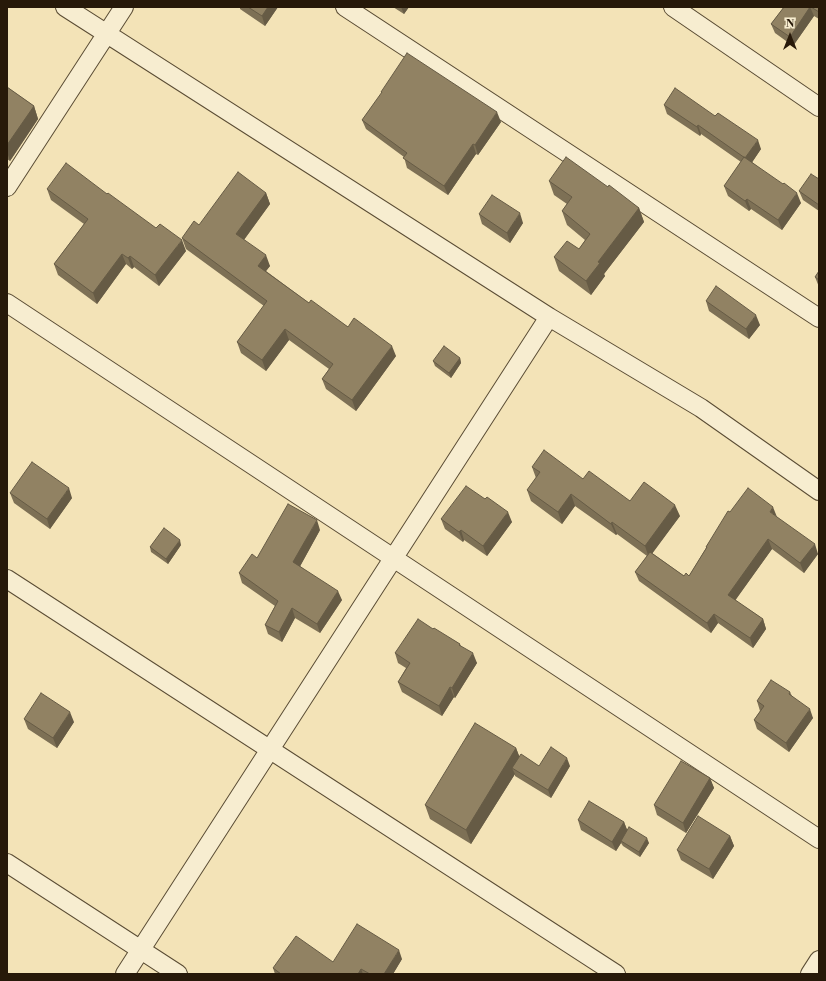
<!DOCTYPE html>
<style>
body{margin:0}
#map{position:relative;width:826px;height:981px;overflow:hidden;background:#f3e3b7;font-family:"Libre Bodoni",serif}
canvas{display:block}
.frame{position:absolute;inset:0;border:8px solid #271909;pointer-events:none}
.north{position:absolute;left:770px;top:16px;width:40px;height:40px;-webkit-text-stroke:3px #f7edd0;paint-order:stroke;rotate:0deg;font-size:11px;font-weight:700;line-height:16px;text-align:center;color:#271909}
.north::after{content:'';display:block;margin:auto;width:14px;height:18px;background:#271909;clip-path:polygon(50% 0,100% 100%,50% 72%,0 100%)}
</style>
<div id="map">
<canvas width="826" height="981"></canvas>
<div class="frame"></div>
<div class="north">N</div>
</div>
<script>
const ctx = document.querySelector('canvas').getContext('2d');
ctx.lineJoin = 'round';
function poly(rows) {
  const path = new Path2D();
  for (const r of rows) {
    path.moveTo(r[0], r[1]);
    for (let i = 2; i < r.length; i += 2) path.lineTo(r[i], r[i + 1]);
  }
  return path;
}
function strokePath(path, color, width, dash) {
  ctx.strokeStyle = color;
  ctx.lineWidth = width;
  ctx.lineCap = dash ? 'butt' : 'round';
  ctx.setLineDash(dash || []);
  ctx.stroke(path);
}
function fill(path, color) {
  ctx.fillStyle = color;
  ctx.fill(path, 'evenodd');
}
const minor = poly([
 [65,7,549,317,701,408,819,491],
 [345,7,819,318],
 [673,7,819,107],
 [7,187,124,7],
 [7,303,819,839],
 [7,579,616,974],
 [7,863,178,974],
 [125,974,549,317],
 [810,974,819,960]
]);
strokePath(minor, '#5a4c34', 20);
strokePath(minor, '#f7edd0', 18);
fill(poly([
 [240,7,278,7,265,26,240,9],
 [393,7,409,7,404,14],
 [784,7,819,7,819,19,814,16,793,46,775,33,771,24],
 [7,87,34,106,38,119,10,161,7,159],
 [381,92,501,122,478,155,476,154,448,195,407,168,404,157,366,129,362,120,382,93],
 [664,105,761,149,752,162,801,203,782,230,751,209,749,211,728,196,724,186,741,162,701,134,700,136,667,114],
 [819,179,819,211,803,200,799,191],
 [549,181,608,187,639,208,644,222,604,274,605,276,591,295,559,271,554,257,579,249,585,240,567,225,562,211,567,204,554,195],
 [47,189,186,251,159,286,134,267,132,269,126,264,97,304,58,275,54,264,84,224,51,200],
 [266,193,270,204,244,240,270,266,266,271,309,303,396,356,356,411,326,389,322,379,329,369,289,340,266,371,241,353,237,342,264,306,186,249,182,238,199,225],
 [479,214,523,223,510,243,482,224],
 [819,271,819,287,815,277],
 [706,301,760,325,749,339,709,311],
 [460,358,461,363,451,378,435,366,433,361],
 [532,467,583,479,630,501,680,516,652,553,684,576,689,576,706,548,706,547,730,512,777,517,818,554,804,573,772,549,735,600,763,619,766,629,753,648,718,623,711,633,639,581,635,572,647,556,617,534,616,535,575,506,562,524,531,501,527,490,536,478],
 [10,493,72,498,50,529,14,503],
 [485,499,512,522,487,556,464,540,463,542,445,529,441,519],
 [320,530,300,566,342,600,320,633,295,618,282,642,268,634,265,625,275,606,242,583,239,573,257,558],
 [181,545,168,564,151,552,150,547],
 [433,629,460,644,461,646,477,663,455,698,454,697,442,716,402,692,398,682,406,668,398,663,395,653],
 [790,692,792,696,813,718,789,752,757,729,754,720,760,711,757,701],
 [24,719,74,722,57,748,28,729],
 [516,748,519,756,539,766,570,766,551,798,515,776,515,774,471,844,430,819,425,805],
 [710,778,714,788,686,833,657,815,654,805],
 [578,820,624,822,627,830,649,843,640,857,623,846,621,843,616,851,581,830],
 [730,836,734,846,713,879,681,860,677,850],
 [402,959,393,974,275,974,273,968,333,962]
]), '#7d7055');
fill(poly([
 [268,7,278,7,265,26,262,16],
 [401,7,409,7,404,14],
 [810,7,814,16,793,46,790,37],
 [34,106,38,119,10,161,7,152,7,145],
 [497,112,501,122,478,155,475,145],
 [698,125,701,134,700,136,697,127],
 [758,140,761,149,749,167,745,158],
 [473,144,476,154,448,195,444,186],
 [266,193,270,204,240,245,236,234],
 [797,193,801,203,782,230,778,220],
 [747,199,751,209,749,211,745,201],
 [639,208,644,222,604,274,605,276,591,295,586,281,598,262],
 [520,213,523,223,510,243,507,233],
 [182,240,186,251,159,286,155,275],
 [122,254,126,264,97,304,93,293],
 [266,255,270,266,262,276,258,266],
 [130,256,134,267,132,269,128,258],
 [756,315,760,325,749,339,746,329],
 [285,329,289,340,266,371,262,360],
 [392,346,396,356,356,411,352,400],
 [460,358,461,363,451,378,449,373],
 [69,488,72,498,50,529,47,519],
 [571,494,575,506,562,524,558,512],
 [675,505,680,516,649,558,645,546],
 [773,507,777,517,770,512],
 [508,512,512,522,487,556,483,546],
 [317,520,320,530,297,572,293,562],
 [612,522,617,534,616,535,611,524],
 [461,530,464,540,463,542,459,532],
 [768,539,772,549,732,605,728,595],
 [180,540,181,545,168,564,166,559],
 [815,544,818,554,804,573,800,563],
 [338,591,342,600,320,633,317,624],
 [292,608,295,618,282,642,279,632],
 [714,614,718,623,711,633,707,623],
 [763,619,766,629,753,648,750,638],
 [473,653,477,663,455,698,452,688],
 [450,687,454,697,442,716,439,706],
 [810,709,813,718,789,752,786,743],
 [70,712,74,722,57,748,53,738],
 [516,748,522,763,512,768,515,774,471,844,466,830],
 [567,758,570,766,551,798,548,790],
 [710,778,714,788,686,833,683,823],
 [624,822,628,832,621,841,621,843,616,851,612,842],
 [730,836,734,846,713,879,709,869],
 [647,838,649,843,640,857,639,852],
 [399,950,402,959,393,974,384,974],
 [361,969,363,974,358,974]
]), '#665b45');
const building = poly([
 [248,7,268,7,262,16,248,7],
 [784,7,810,7,790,37,771,24,784,7],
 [811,7,819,7,819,12,811,7],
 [407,53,497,112,475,145,473,144,444,186,403,158,407,153,362,120,382,92,381,92,407,53],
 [7,87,34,106,7,145,7,87],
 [675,88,715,116,718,113,758,140,745,158,698,125,697,127,664,105,675,88],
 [566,157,608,187,609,185,639,208,598,262,600,263,586,281,554,257,567,241,579,249,590,234,562,211,572,197,549,181,566,157],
 [744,157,783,184,784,183,797,193,778,220,747,199,745,201,724,186,744,157],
 [66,163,107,194,108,193,156,228,160,224,182,240,155,275,130,256,128,258,122,254,93,293,54,264,88,219,47,189,66,163],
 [238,172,266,193,236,234,266,255,258,266,309,303,311,300,348,327,354,318,392,346,352,400,322,379,333,364,285,329,262,360,237,342,267,301,182,238,194,221,199,225,238,172],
 [811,174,819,179,819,205,799,191,811,174],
 [492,195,520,213,507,233,479,214,492,195],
 [819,271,819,280,815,277,819,271],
 [716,286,756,315,746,329,706,301,716,286],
 [444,346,460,358,449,373,433,361,444,346],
 [544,450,583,479,589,471,630,501,644,482,675,505,645,546,612,522,611,524,571,494,558,512,527,490,540,472,532,467,544,450],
 [32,462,69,488,47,519,10,493,32,462],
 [466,486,485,499,487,497,508,512,483,546,461,530,459,532,441,519,466,486],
 [748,488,773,507,770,512,815,544,800,563,768,539,728,595,763,619,750,638,714,614,707,623,635,572,650,552,684,576,686,573,689,576,707,547,706,547,728,511,730,512,748,488],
 [288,504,317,520,293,562,338,591,317,624,292,608,279,632,265,625,278,601,239,573,252,554,257,558,288,504],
 [164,528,180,540,166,559,150,547,164,528],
 [418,619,433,629,434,628,460,644,459,645,473,653,452,688,450,687,439,706,398,682,410,663,395,653,418,619],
 [771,680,790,692,789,694,810,709,786,743,754,720,764,706,757,701,771,680],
 [41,693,70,712,53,738,24,719,41,693],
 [475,723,516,748,466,830,425,805,475,723],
 [551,747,567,758,548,790,512,768,521,754,539,766,551,747],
 [681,761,710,778,683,823,654,805,681,761],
 [589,801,624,822,612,842,578,820,589,801],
 [698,816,730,836,709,869,677,850,698,816],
 [629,827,647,838,639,852,621,841,629,827],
 [357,924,399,950,384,974,370,974,361,969,358,974,281,974,273,968,296,936,333,962,357,924]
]);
fill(building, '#918263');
strokePath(building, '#665b45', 1);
</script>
